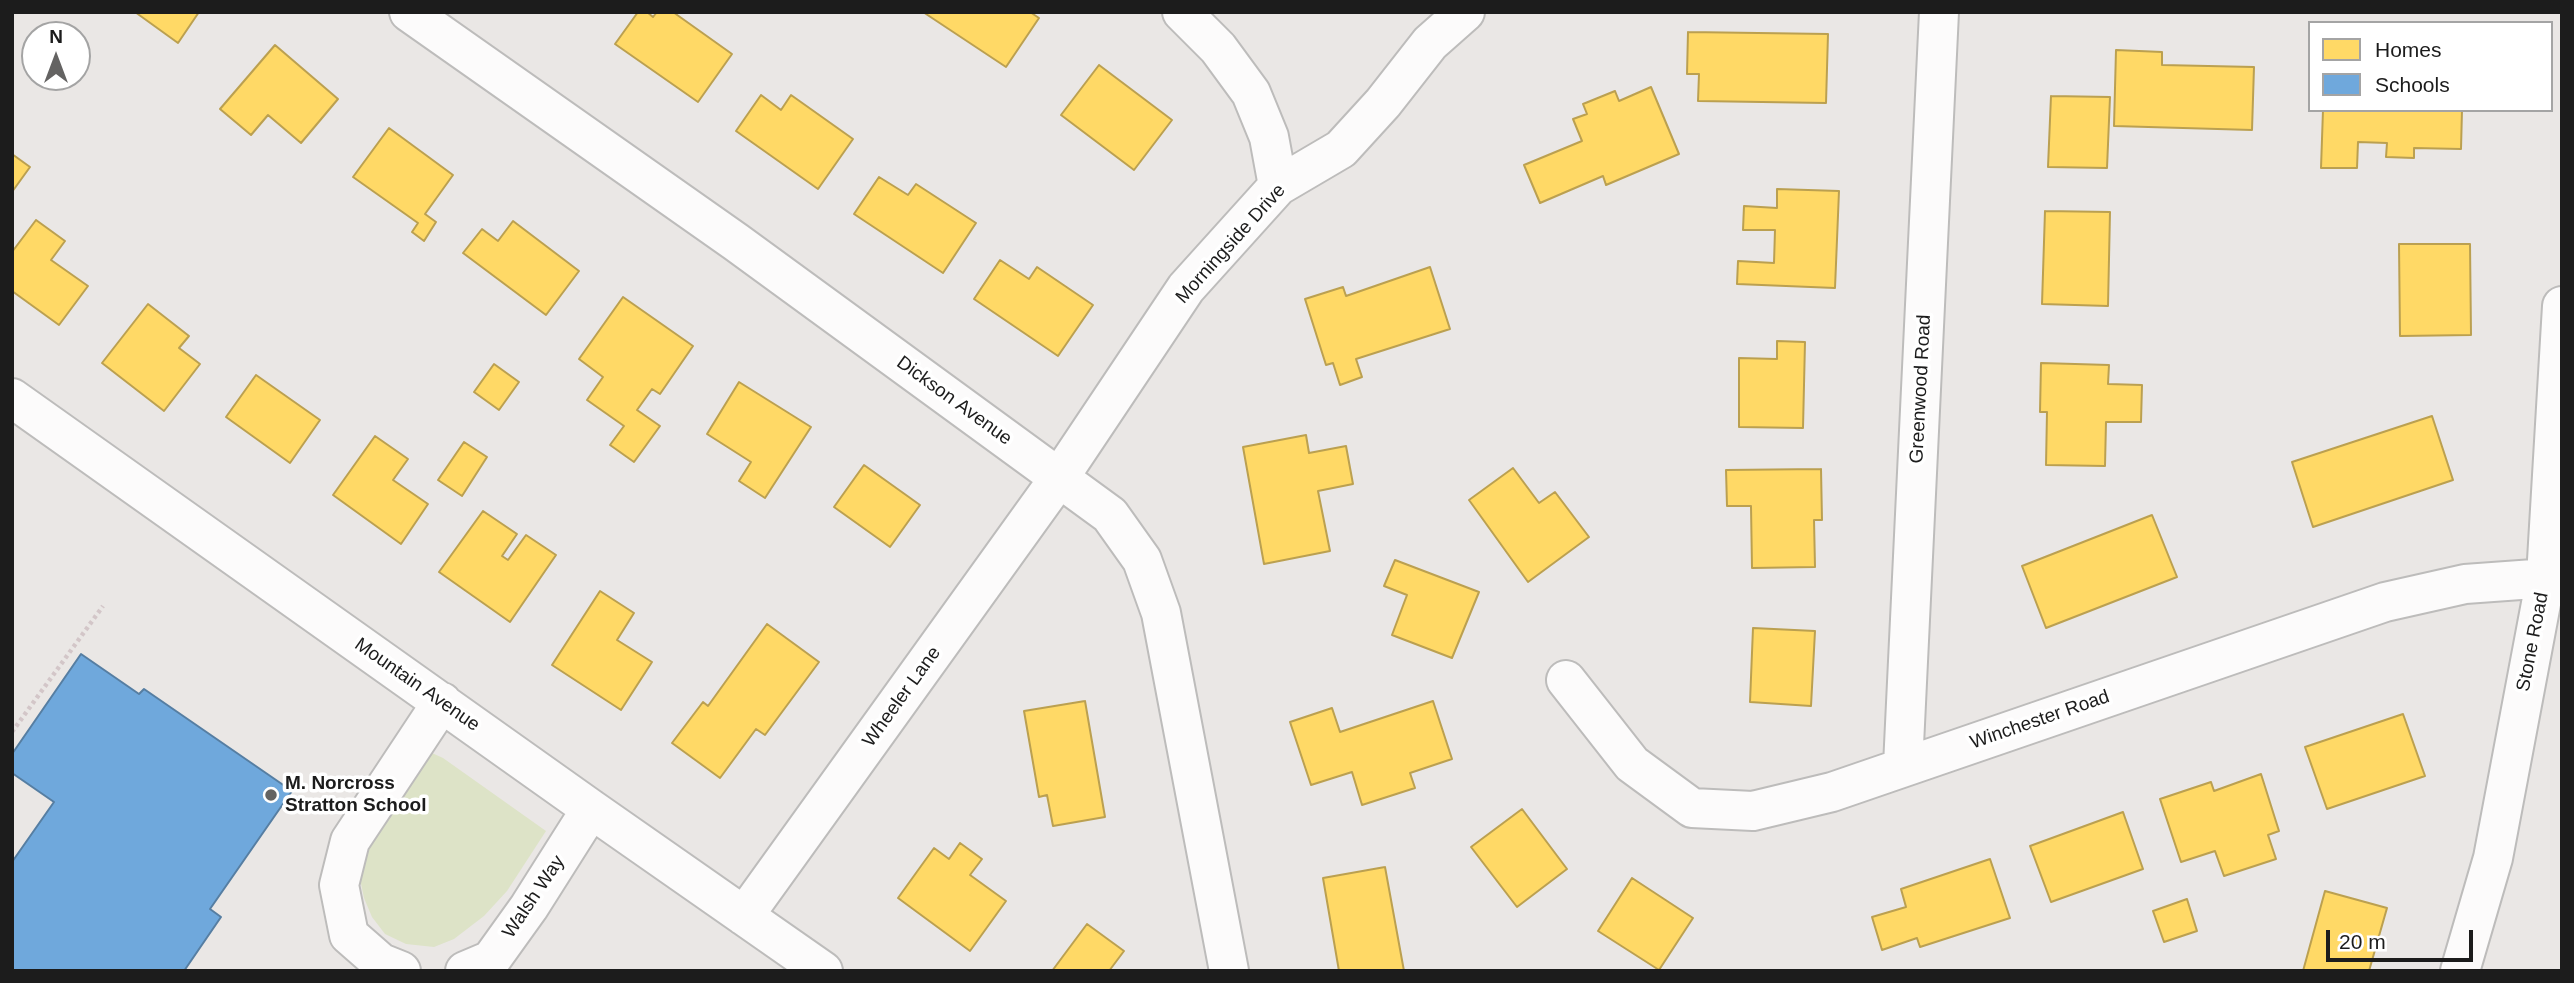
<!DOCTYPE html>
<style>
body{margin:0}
#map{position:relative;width:2574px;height:983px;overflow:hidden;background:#eae7e5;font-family:Helvetica,sans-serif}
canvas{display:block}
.frame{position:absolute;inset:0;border:14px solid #1c1c1c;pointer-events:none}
.legend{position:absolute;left:2308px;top:21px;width:245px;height:91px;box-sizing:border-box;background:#fff;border:2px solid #a4a4a4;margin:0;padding:9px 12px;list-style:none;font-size:21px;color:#1c1c1c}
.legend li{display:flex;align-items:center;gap:14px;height:35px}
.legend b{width:35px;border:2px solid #a4a4a4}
.north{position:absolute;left:21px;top:21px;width:70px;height:70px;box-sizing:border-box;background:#fff;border:2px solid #a4a4a4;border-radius:50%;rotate:0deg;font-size:19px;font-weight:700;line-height:28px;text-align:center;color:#1c1c1c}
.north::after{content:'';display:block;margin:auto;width:24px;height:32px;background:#646362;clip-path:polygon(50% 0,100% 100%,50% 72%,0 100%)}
.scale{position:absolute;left:2326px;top:930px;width:147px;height:32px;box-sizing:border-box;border:4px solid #1c1c1c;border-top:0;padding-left:9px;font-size:21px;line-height:24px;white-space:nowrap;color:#1c1c1c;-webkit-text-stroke:5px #fff;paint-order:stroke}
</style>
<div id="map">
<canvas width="2574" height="983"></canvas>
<div class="frame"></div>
<ul class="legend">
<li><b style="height:19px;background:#ffd966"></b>Homes</li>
<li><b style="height:19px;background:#6fa8dc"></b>Schools</li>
</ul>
<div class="north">N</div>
<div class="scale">20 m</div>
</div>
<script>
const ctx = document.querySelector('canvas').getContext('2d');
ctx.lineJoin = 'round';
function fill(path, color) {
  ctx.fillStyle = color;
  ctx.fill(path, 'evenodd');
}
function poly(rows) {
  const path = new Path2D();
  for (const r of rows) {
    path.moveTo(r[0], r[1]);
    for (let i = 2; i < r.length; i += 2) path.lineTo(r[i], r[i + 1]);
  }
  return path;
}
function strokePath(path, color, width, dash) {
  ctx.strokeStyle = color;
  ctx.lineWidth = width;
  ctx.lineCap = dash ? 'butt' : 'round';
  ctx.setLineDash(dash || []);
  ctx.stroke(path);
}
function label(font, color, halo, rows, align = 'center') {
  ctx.font = font + ' Helvetica,sans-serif';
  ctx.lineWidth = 7;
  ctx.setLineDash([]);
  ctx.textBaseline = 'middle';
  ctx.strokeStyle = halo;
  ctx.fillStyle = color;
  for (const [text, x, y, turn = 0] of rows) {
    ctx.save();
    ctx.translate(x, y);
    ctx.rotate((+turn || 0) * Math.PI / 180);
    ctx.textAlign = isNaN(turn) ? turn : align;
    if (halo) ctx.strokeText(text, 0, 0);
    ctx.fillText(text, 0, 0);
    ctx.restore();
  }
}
fill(poly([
 [432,753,443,758,546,831,507,891,484,916,454,939,434,947,406,944,385,934,372,917,364,898,360,879,361,853]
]), '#dde3c7');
const homes = poly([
 [135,12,199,12,178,43,135,12],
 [638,12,647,12,653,17,657,12,673,12,732,54,698,102,615,44,638,12],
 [923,12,1030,12,1039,18,1006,67,923,12],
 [1688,32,1828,34,1826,103,1698,101,1699,74,1687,74,1688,32],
 [275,45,338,99,301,143,268,115,251,135,220,109,275,45],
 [2116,50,2162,52,2162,65,2254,67,2252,130,2114,126,2116,50],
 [1099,65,1172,120,1134,170,1061,115,1099,65],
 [1651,87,1679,154,1606,185,1603,176,1540,203,1524,165,1582,141,1573,119,1587,114,1583,104,1615,91,1619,101,1651,87],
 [761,95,781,110,791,95,853,139,818,189,736,131,761,95],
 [2051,96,2110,97,2107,168,2048,167,2051,96],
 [2323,110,2462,110,2461,149,2414,148,2414,158,2386,157,2387,143,2358,142,2357,168,2321,168,2323,110],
 [389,128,453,175,425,214,436,222,424,241,412,232,418,223,353,177,389,128],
 [12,154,30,167,12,192,12,154],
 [879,177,908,195,916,184,976,223,943,273,854,214,879,177],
 [1777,189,1839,191,1835,288,1737,284,1738,261,1774,263,1775,230,1743,230,1744,206,1777,208,1777,189],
 [2045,211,2110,212,2108,306,2042,304,2045,211],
 [36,220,65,241,51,260,88,286,59,325,12,291,12,252,36,220],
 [513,221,579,271,546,315,463,253,482,229,498,241,513,221],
 [2399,244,2470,244,2471,335,2400,336,2399,244],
 [1000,260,1029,279,1037,267,1093,305,1058,356,974,299,1000,260],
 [1430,267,1450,329,1356,359,1362,377,1340,385,1333,363,1326,365,1305,299,1343,287,1346,296,1430,267],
 [623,297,693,346,660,394,652,389,637,410,660,426,634,462,610,445,624,426,587,400,603,377,579,359,623,297],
 [148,304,189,336,179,348,200,364,164,411,102,363,148,304],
 [1777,341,1805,342,1803,428,1739,427,1739,358,1777,359,1777,341],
 [2041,363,2109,365,2108,384,2142,385,2141,422,2106,422,2105,466,2046,465,2047,412,2040,412,2041,363],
 [494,364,519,382,499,410,474,392,494,364],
 [256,375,320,420,290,463,226,417,256,375],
 [739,382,811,427,765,498,739,481,751,462,707,434,739,382],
 [2432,416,2453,480,2313,527,2292,462,2432,416],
 [1306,435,1309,453,1346,446,1353,484,1318,491,1330,551,1264,564,1243,447,1306,435],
 [375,436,408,459,393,480,428,504,401,544,333,495,375,436],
 [464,442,487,457,462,496,438,480,464,442],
 [864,465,920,505,890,547,834,507,864,465],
 [1513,468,1539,503,1555,492,1589,537,1528,582,1469,500,1513,468],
 [1821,469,1822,520,1814,520,1815,567,1752,568,1751,506,1727,506,1726,470,1821,469],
 [483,511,517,534,502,556,508,560,526,535,556,555,510,622,439,572,483,511],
 [2152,515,2177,577,2046,628,2022,566,2152,515],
 [1395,560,1479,592,1452,658,1392,635,1407,595,1384,586,1395,560],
 [600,591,634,613,617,640,652,662,621,710,552,665,600,591],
 [767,624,819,662,765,735,756,729,720,778,672,743,703,702,708,706,767,624],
 [1753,628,1815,631,1811,706,1750,702,1753,628],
 [1085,701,1105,817,1053,826,1047,795,1039,797,1024,711,1085,701],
 [1433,701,1452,759,1410,773,1415,788,1362,805,1352,772,1311,785,1290,722,1332,708,1340,732,1433,701],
 [2403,714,2425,776,2327,809,2305,747,2403,714],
 [2261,774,2279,831,2268,835,2276,859,2224,876,2215,851,2181,862,2160,799,2211,782,2214,791,2261,774],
 [1522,809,1567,869,1517,907,1471,847,1522,809],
 [2123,812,2143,869,2051,902,2030,846,2123,812],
 [960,843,982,859,970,875,1006,901,970,951,898,898,934,848,949,859,960,843],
 [1990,859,2010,918,1920,947,1917,938,1882,950,1872,917,1906,907,1901,889,1990,859],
 [1385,867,1404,971,1339,971,1323,878,1385,867],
 [1632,878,1693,918,1659,970,1598,931,1632,878],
 [2325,891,2387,908,2369,971,2303,971,2325,891],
 [2187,899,2197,931,2164,942,2153,911,2187,899],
 [1087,924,1124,951,1109,971,1052,971,1087,924]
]);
fill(homes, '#ffd966');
strokePath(homes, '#bba050', 2);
const schools = poly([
 [81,654,139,694,144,689,292,791,210,909,221,917,184,971,12,971,12,862,54,802,12,773,12,754,81,654]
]);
fill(schools, '#6fa8dc');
strokePath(schools, '#567ea2', 2);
const minor = poly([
 [409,12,736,242,1110,515,1142,560,1161,613,1229,971],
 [1182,12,1218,48,1251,93,1269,137,1278,186],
 [12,398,591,809,823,971],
 [1566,680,1632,764,1692,808,1753,811,1832,792,2385,602,2465,584,2562,577],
 [1903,766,1939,12],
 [744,916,1059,478,1186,288,1278,186,1341,149,1383,103,1430,43,1465,12],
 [401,971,381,963,349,935,339,885,350,841,442,702],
 [465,971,491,960,529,907,591,809],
 [2460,971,2493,858,2546,577,2562,306]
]);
strokePath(minor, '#bdbcbb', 42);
strokePath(poly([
 [12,732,103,606]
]), '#d3c6c8', 4.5, [3.5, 3.5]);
strokePath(minor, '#fcfbfb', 38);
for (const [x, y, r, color] of [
 [271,795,7,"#646362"]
]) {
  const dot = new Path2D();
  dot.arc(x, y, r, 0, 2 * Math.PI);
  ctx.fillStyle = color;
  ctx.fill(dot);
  strokePath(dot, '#fff', 2.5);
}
label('19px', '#1c1c1c', '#fff', [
 ["Morningside Drive",1231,244,-48],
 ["Greenwood Road",1921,389,-87],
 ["Dickson Avenue",954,401,36],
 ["Stone Road",2533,642,-79],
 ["Mountain Avenue",417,685,35],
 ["Wheeler Lane",902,697,-54],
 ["Winchester Road",2040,720,-19],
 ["Walsh Way",534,897,-56]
]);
label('bold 19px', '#1c1c1c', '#fff', [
 ["M. Norcross",285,784],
 ["Stratton School",285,806]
], 'left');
</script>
